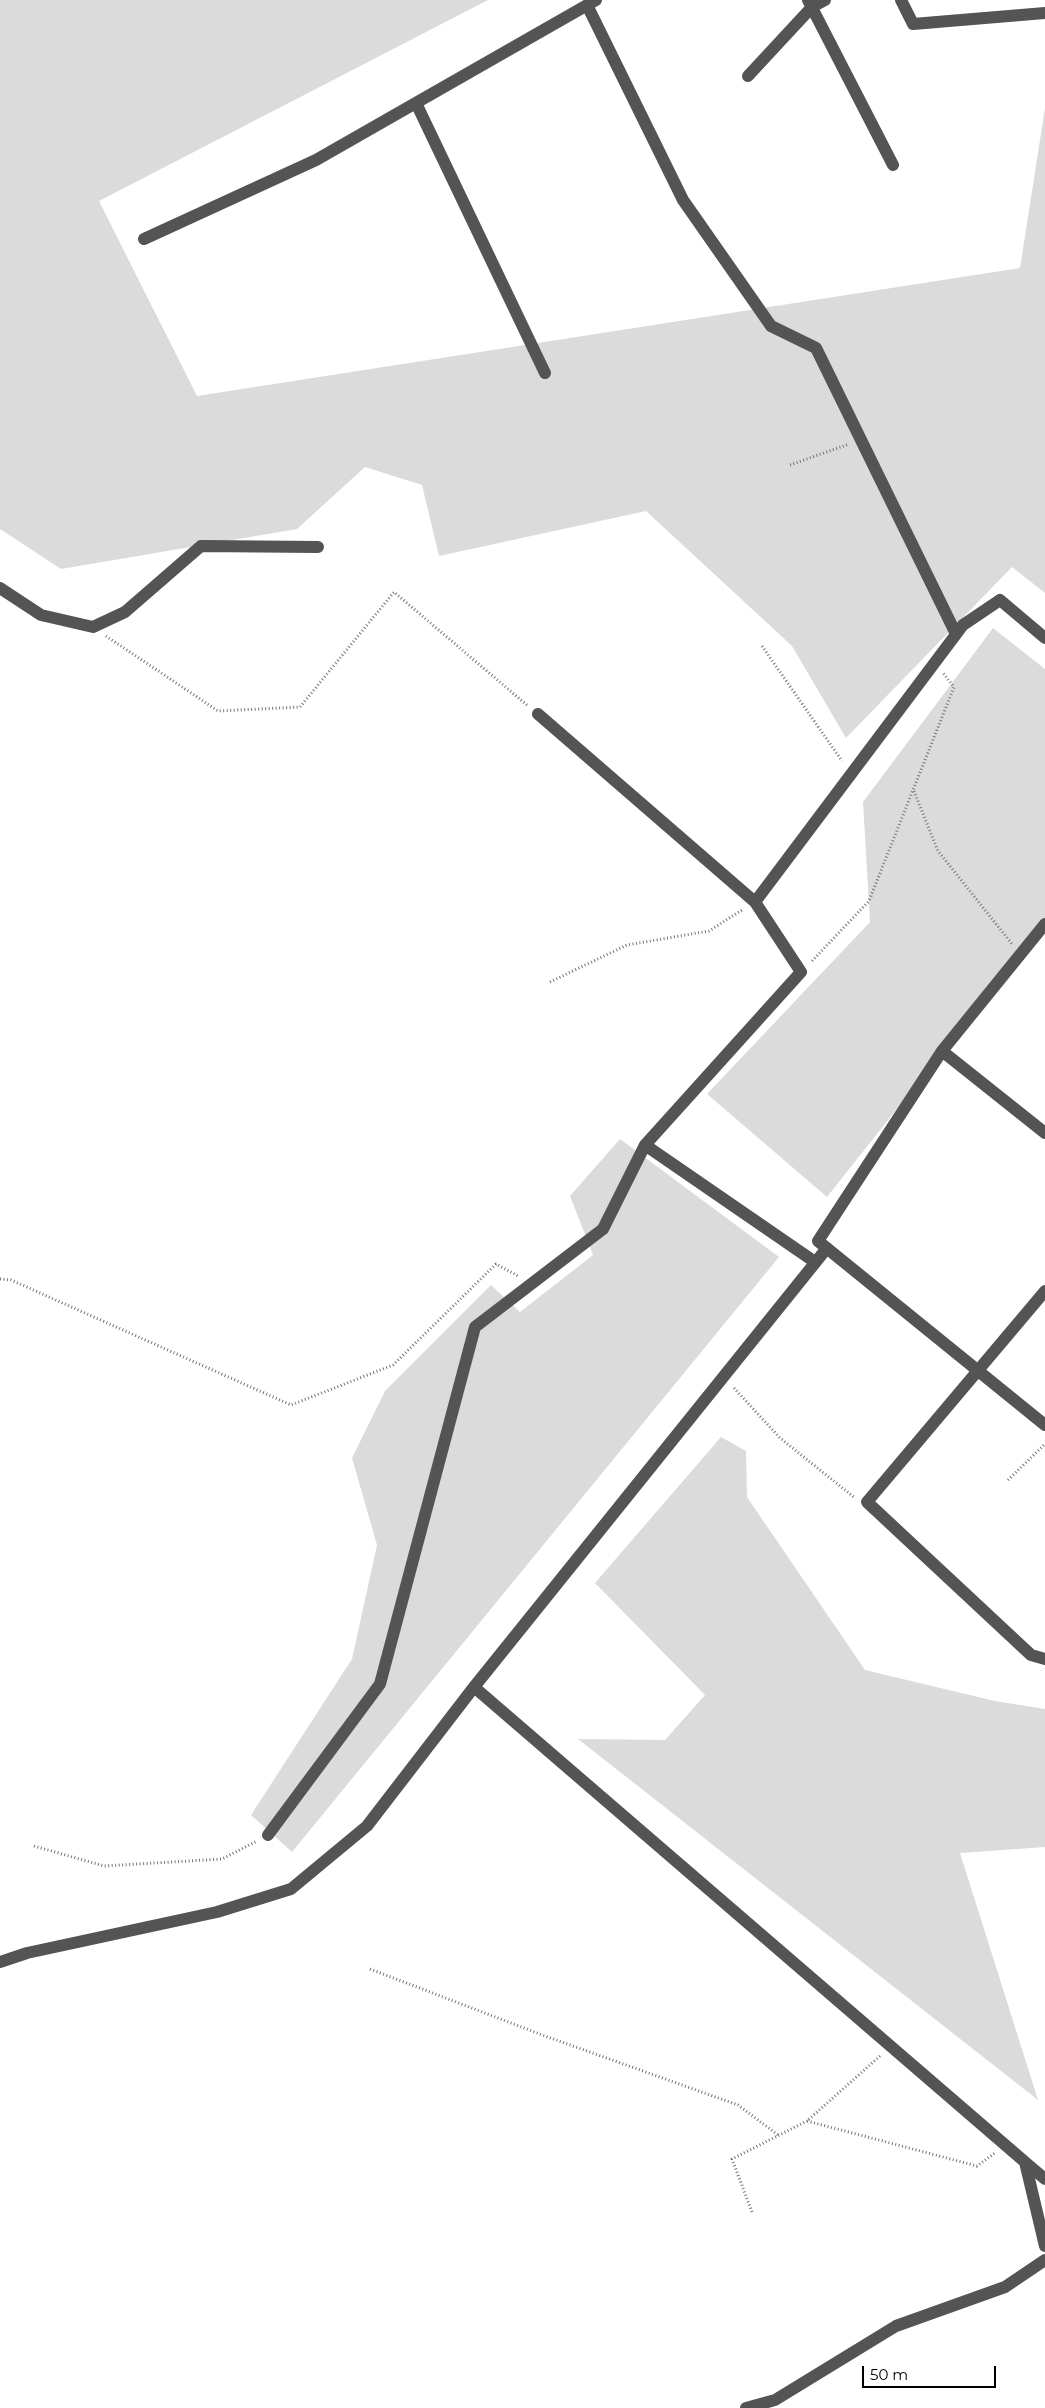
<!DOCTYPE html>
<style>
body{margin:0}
#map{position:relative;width:1045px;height:2408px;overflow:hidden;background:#fff;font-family:Montserrat,sans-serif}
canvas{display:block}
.scale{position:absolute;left:862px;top:2366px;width:134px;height:22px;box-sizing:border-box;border:2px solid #000;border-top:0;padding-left:6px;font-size:15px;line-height:18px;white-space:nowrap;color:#000;-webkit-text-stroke:4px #fff;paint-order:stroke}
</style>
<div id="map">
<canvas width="1045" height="2408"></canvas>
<div class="scale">50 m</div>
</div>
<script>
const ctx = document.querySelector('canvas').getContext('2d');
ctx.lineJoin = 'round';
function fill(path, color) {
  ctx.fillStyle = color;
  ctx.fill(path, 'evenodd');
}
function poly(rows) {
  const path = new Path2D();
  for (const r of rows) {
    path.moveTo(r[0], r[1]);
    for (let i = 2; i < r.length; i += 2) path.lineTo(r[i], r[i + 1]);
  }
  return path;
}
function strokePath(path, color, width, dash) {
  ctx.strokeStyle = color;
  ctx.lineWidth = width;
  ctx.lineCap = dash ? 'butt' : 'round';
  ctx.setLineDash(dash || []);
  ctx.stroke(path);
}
fill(poly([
 [0,0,488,0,99,201,197,396,1020,268,1045,108,1045,593,1012,567,846,738,792,646,646,511,439,556,422,485,365,467,297,529,61,569,0,529],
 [993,628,1045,669,1045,922,827,1197,707,1094,870,922,863,802],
 [620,1139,779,1257,292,1852,251,1815,352,1659,377,1545,352,1458,385,1391,491,1285,520,1312,593,1255,570,1196],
 [721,1437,746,1451,747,1497,865,1670,995,1701,1045,1709,1045,1847,960,1853,1038,2100,578,1739,665,1740,705,1695,595,1583]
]), '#dbdbdb');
strokePath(poly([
 [790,465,849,444],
 [106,636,218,711,300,707,394,592,528,706],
 [762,646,842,761],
 [914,791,938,851,1012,944],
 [812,961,869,901,954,687,943,673],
 [550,982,627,945,709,931,742,910],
 [0,1279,11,1280,291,1405,393,1365,496,1264,518,1276],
 [734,1388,780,1438,855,1498],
 [1008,1480,1045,1444],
 [34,1846,104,1866,222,1859,257,1841],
 [370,1969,545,2036,738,2105,778,2135],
 [880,2056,807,2121,977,2166,995,2153],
 [752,2212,732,2159,807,2121]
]), '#767676', 3, [1, 2.5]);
strokePath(poly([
 [808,0,893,165],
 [901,0,913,24,1045,13],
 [587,5,683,200,771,326,816,348,956,634],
 [748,76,812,7,825,0],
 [416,103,545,373],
 [144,239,316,160,596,0],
 [0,588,41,615,93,627,125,612,201,546,318,547],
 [538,714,755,902,963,625,1000,600,1045,638],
 [1045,924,942,1051,818,1241,1045,1425],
 [942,1051,1045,1133],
 [645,1145,815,1262],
 [1045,1291,867,1502,1031,1655,1045,1659],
 [474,1687,1025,2162,1045,2246],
 [268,1835,380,1684,475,1327,603,1229,645,1145,801,972,755,902],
 [0,1962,27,1953,217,1912,291,1889,367,1826,474,1687,827,1248],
 [1025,2162,1045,2179],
 [746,2408,775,2400,896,2326,1005,2287,1045,2260]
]), '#545454', 12);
</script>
